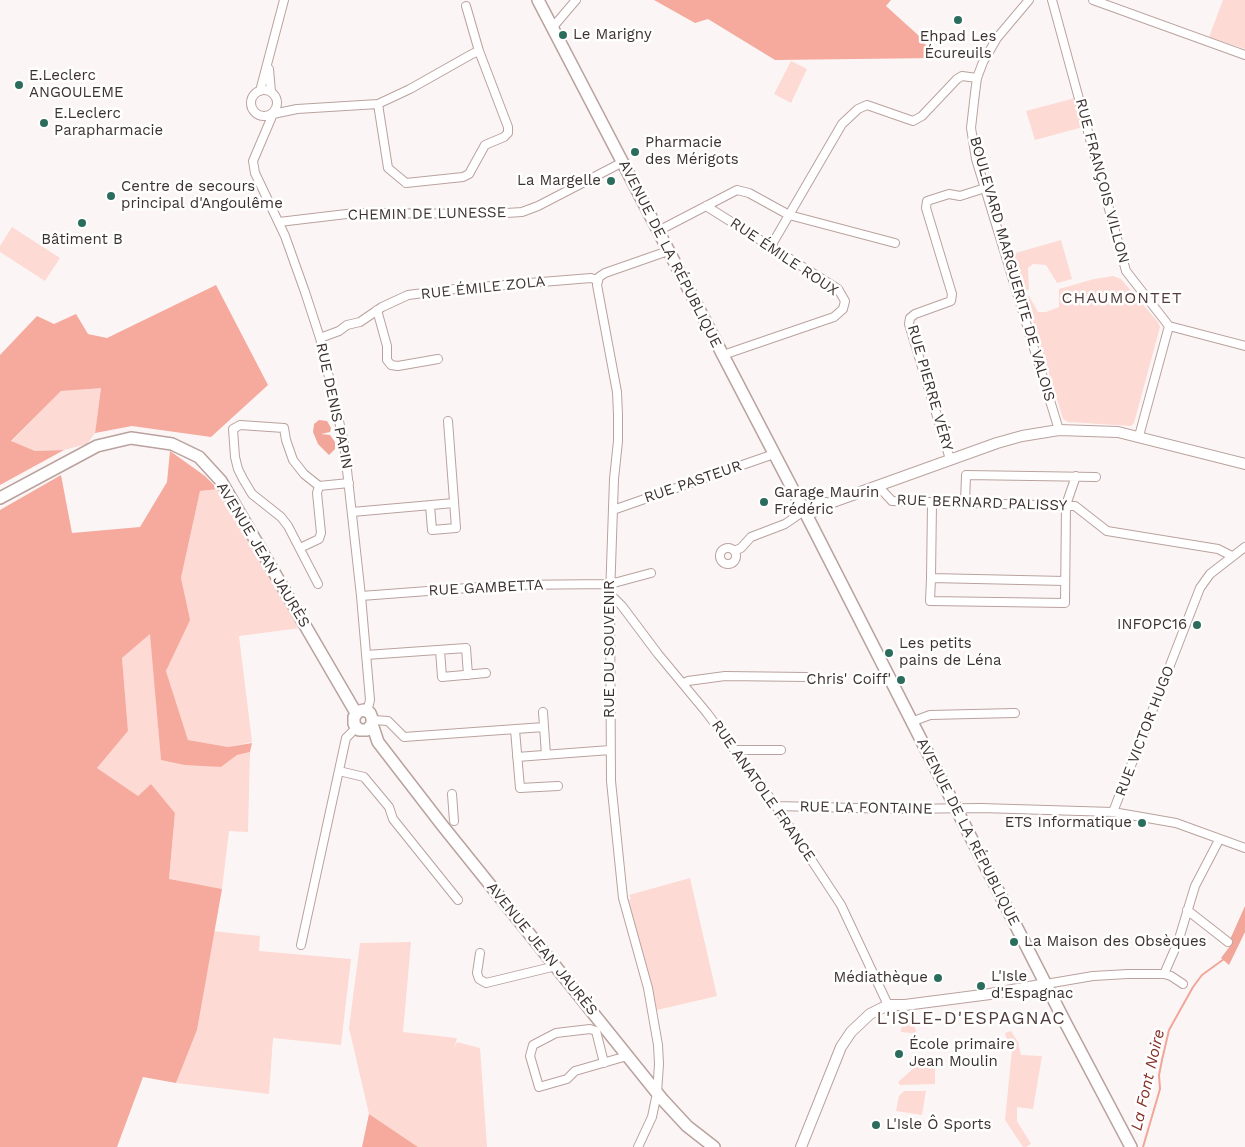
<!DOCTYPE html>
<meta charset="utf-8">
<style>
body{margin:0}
canvas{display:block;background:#fbf6f5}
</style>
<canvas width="1245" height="1147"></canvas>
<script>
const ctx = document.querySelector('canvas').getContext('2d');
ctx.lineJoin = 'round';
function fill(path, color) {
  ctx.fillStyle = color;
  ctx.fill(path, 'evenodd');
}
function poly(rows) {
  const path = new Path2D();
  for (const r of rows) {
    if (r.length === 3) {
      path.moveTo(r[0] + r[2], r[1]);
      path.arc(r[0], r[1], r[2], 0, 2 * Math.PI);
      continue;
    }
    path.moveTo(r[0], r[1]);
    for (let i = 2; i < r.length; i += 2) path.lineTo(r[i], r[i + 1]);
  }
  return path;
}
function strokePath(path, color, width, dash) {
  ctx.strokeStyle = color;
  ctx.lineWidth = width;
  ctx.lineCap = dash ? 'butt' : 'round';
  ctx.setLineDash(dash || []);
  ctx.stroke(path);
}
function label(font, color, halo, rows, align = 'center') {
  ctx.font = font + ' "Work Sans",sans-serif';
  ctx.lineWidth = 5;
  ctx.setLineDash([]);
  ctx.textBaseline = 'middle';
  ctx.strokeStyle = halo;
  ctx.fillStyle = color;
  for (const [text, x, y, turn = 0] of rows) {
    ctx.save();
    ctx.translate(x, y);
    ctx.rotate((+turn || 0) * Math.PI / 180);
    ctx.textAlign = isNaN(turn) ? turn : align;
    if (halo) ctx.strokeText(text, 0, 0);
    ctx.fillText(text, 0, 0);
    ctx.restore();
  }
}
fill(poly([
 [1223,0,1245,0,1245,49,1209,37],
 [791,61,807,69,791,103,774,94],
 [1075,98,1083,127,1035,140,1026,111],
 [12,227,60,258,45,281,0,252,0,246],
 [1061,240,1072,279,1057,283,1046,265,1033,264,1028,268,1029,290,1023,291,1012,254],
 [1113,276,1121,279,1158,322,1160,327,1134,423,1131,426,1068,422,1063,419,1026,298,1029,296,1038,312,1046,312,1059,307,1059,289,1094,279],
 [101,387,95,433,87,444,64,450,35,451,11,442,61,391],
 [218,489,301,628,239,636,252,742,228,747,188,740,166,671,189,620,181,578,200,491],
 [151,633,161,760,221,767,237,755,250,752,248,832,229,831,222,889,169,880,175,813,151,784,138,796,97,768,128,731,122,658],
 [690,878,717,996,657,1010,627,900,631,899,629,895],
 [213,931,260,936,259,951,351,959,341,1045,273,1038,269,1094,176,1083,197,1030],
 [411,942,403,1032,457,1038,454,1049,457,1042,480,1048,487,1147,418,1147,369,1114,349,1028,360,943],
 [912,1017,918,1038,917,1040,911,1033,901,1032,902,1020],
 [1011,1031,1018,1042,1021,1055,1042,1056,1033,1109,1017,1107,1017,1121,1031,1144,1026,1147,1023,1147,1005,1120,1013,1039,1007,1040,1005,1033],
 [923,1060,927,1068,935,1068,935,1084,900,1085,898,1082],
 [904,1091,926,1091,922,1115,896,1111,899,1096]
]), '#fddad4');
fill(poly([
 [654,0,891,0,886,6,918,35,936,58,775,60,708,19,695,23],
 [216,285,268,385,211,437,132,426,95,433,101,388,61,391,11,441,35,451,64,450,0,485,0,355,37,316,54,324,76,314,88,334,107,338],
 [170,451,205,476,218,489,200,491,181,578,190,620,166,671,188,740,228,747,252,743,250,752,237,755,221,767,185,765,161,760,150,634,122,658,128,731,97,768,138,796,151,784,175,813,169,879,222,889,197,1030,176,1083,143,1077,117,1147,0,1147,0,510,61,475,72,533,140,527,167,482],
 [369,1114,418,1147,362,1147]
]), '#f6a99d');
fill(poly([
 [319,420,327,421,331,428,330,432,321,434,330,435,335,442,335,449,329,455,318,444,313,432,314,424],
 [1245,906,1245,932,1229,965,1221,958,1230,946,1228,944]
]), '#f2a599');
strokePath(poly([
 [1143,1147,1160,1089,1159,1075,1162,1060,1169,1030,1193,987,1202,975,1224,959]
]), '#f2a599', 2);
const minor = poly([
 [1029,0,997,38,983,62,977,78,975,93,971,128,976,159,1059,430],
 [1052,0,1126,271,1169,326,1139,436],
 [1093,0,1245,55],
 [553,27,576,0],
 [269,69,271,92],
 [264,103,13],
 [260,91,284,0],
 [378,104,388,168,406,183],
 [406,183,463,177,469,174,485,145,504,137,508,133,508,127,479,51,466,6],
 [706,206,838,289,845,301,843,309,834,317,723,355],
 [279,222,355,213,491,214,522,212,538,206,623,162],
 [658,231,737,190,749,193,789,215,895,243],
 [771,246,842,124,858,109,867,105,913,121,922,116,957,79,962,76,977,78],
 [377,310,387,346,387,360,391,365,398,366,438,359],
 [1169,326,1245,346],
 [320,338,339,331,347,325,360,322,382,307,408,295,455,289,591,278,597,280],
 [950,459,909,324,910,318,915,314,951,301,952,294,926,208,927,201,949,194,960,196,985,188],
 [878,486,892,501,1075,506,1107,531,1218,549,1232,556],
 [932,503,931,578,1065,581],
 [965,503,966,475,1096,477],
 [430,505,432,530,456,528,448,421],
 [613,510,774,454],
 [352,512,454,503],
 [300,548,319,539,321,533,317,493,319,486],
 [728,556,8],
 [734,551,741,548,751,537,785,524,801,513],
 [931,578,930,601,1065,603,1066,505,1076,476],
 [318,584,288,526,281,517,252,494,243,479,238,469,235,457,233,429,240,425,284,428,286,440,293,460,304,474,319,486,349,483],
 [361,596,508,585,610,584,651,573],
 [610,596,613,597,622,606,658,654,707,713,776,806,841,905,888,1005],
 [440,650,442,677,486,673],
 [366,655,466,648,468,675],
 [684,683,688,681,725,676,807,677],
 [367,712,370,700,361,596,344,443,320,338,305,292,285,236,255,173,253,161,273,114,297,109,378,104,410,89,472,54,479,51],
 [543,712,546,755],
 [373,720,388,721,404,737,544,727],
 [911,722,930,715,1015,713],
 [515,730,520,788,558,786],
 [735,750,781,750],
 [517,757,610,750],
 [339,771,364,777,389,807,393,819,458,900],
 [452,794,454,821],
 [776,806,896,809,981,808,1113,812,1200,588,1210,574,1245,547],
 [1113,812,1176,823,1245,848],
 [1187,910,1228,942],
 [301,945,346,738,356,728],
 [480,953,477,973,479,979,486,983,556,966],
 [1164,974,1178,942,1195,886,1219,840],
 [1046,984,1093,976,1128,974,1164,974,1171,976,1183,984],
 [604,1063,596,1031,590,1029,556,1033,533,1045,530,1056,539,1087,567,1079,575,1071,627,1056],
 [638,1147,652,1117,657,1093,659,1064,658,1045,648,988,623,898,611,781,610,596,614,479,618,441,618,415,617,392,597,285,599,277,605,273,668,251]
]);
const tertiary = poly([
 [805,506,826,503],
 [809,514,830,503,997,443,1022,436,1059,430,1118,432,1245,464],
 [801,1147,841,1047,851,1032,870,1014,888,1005,905,1005,990,994,1046,984]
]);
const secondary = poly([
 [538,0,802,507],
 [0,498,97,446,131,438,172,444,199,457,221,481,356,713],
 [807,516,1065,1022,1131,1147],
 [372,724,367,730,359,730,354,724,354,717,359,711,364,710,370,713,372,718,372,724,378,742,442,825,662,1099,687,1126,714,1147]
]);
strokePath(minor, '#baa29e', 10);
strokePath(tertiary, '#baa29e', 12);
strokePath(secondary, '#baa29e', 14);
strokePath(minor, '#fff', 8);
strokePath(tertiary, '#fff', 10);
strokePath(secondary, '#fff', 11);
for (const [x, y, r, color] of [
 [958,20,5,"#2b6d5d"],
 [563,35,5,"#2b6d5d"],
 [19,85,5,"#2b6d5d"],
 [44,123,5,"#2b6d5d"],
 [635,152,5,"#2b6d5d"],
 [611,181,5,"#2b6d5d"],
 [111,196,5,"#2b6d5d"],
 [82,223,5,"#2b6d5d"],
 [764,502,5,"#2b6d5d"],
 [1197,625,5,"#2b6d5d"],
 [889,653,5,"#2b6d5d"],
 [901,680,5,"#2b6d5d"],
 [1142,823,5,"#2b6d5d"],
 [1014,942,5,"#2b6d5d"],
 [938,978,5,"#2b6d5d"],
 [981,986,5,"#2b6d5d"],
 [899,1054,5,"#2b6d5d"],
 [876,1125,5,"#2b6d5d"]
]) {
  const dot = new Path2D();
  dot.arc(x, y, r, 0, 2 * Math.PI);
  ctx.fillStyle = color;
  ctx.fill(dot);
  strokePath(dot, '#fff', 2);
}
label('15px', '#3c3230', '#fff', [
 ["Le Marigny",573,35],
 ["Ehpad Les",958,37,"center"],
 ["Écureuils",958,54,"center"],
 ["E.Leclerc",29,76],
 ["ANGOULEME",29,93],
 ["E.Leclerc",54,114],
 ["Parapharmacie",54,131],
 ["Pharmacie",645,143],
 ["des Mérigots",645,160],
 ["La Margelle",601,181,"right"],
 ["Centre de secours",121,187],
 ["principal d'Angoulême",121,204],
 ["Bâtiment B",82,240,"center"],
 ["Garage Maurin",774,493],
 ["Frédéric",774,510],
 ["INFOPC16",1187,625,"right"],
 ["Les petits",899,644],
 ["pains de Léna",899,661],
 ["Chris' Coiff'",891,680,"right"],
 ["ETS Informatique",1132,823,"right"],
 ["La Maison des Obsèques",1024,942],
 ["L'Isle",991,977],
 ["d'Espagnac",991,994],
 ["Médiathèque",928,978,"right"],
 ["École primaire",909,1045],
 ["Jean Moulin",909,1062],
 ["L'Isle Ô Sports",886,1125]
], 'left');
label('15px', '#3c3230', '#fff', [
 ["RUE FRANÇOIS VILLON",1102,181,75],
 ["CHEMIN DE LUNESSE",427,214,-1],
 ["AVENUE DE LA RÉPUBLIQUE",670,254,63],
 ["RUE ÉMILE ROUX",784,257,34],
 ["BOULEVARD MARGUERITE DE VALOIS",1012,269,74],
 ["RUE ÉMILE ZOLA",483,288,-6],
 ["RUE PIERRE VÉRY",930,388,74],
 ["RUE DENIS PAPIN",334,406,78],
 ["RUE PASTEUR",693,482,-19],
 ["RUE BERNARD PALISSY",982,503,2],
 ["AVENUE JEAN JAURÈS",263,555,59],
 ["RUE GAMBETTA",486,588,-3],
 ["RUE DU SOUVENIR",610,649,-90],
 ["RUE VICTOR HUGO",1145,731,-69],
 ["RUE ANATOLE FRANCE",763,791,55],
 ["RUE LA FONTAINE",866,808,1],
 ["AVENUE DE LA RÉPUBLIQUE",968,832,63],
 ["AVENUE JEAN JAURÈS",542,949,51]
]);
ctx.letterSpacing = '1px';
label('16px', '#513d39', '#fff', [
 ["CHAUMONTET",1122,298]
]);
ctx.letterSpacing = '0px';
label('italic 16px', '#852d23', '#fff', [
 ["La Font Noire",1148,1080,-77]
]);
ctx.letterSpacing = '1px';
label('18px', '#513d39', '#fff', [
 ["L'ISLE-D'ESPAGNAC",971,1019]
]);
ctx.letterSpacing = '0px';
</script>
